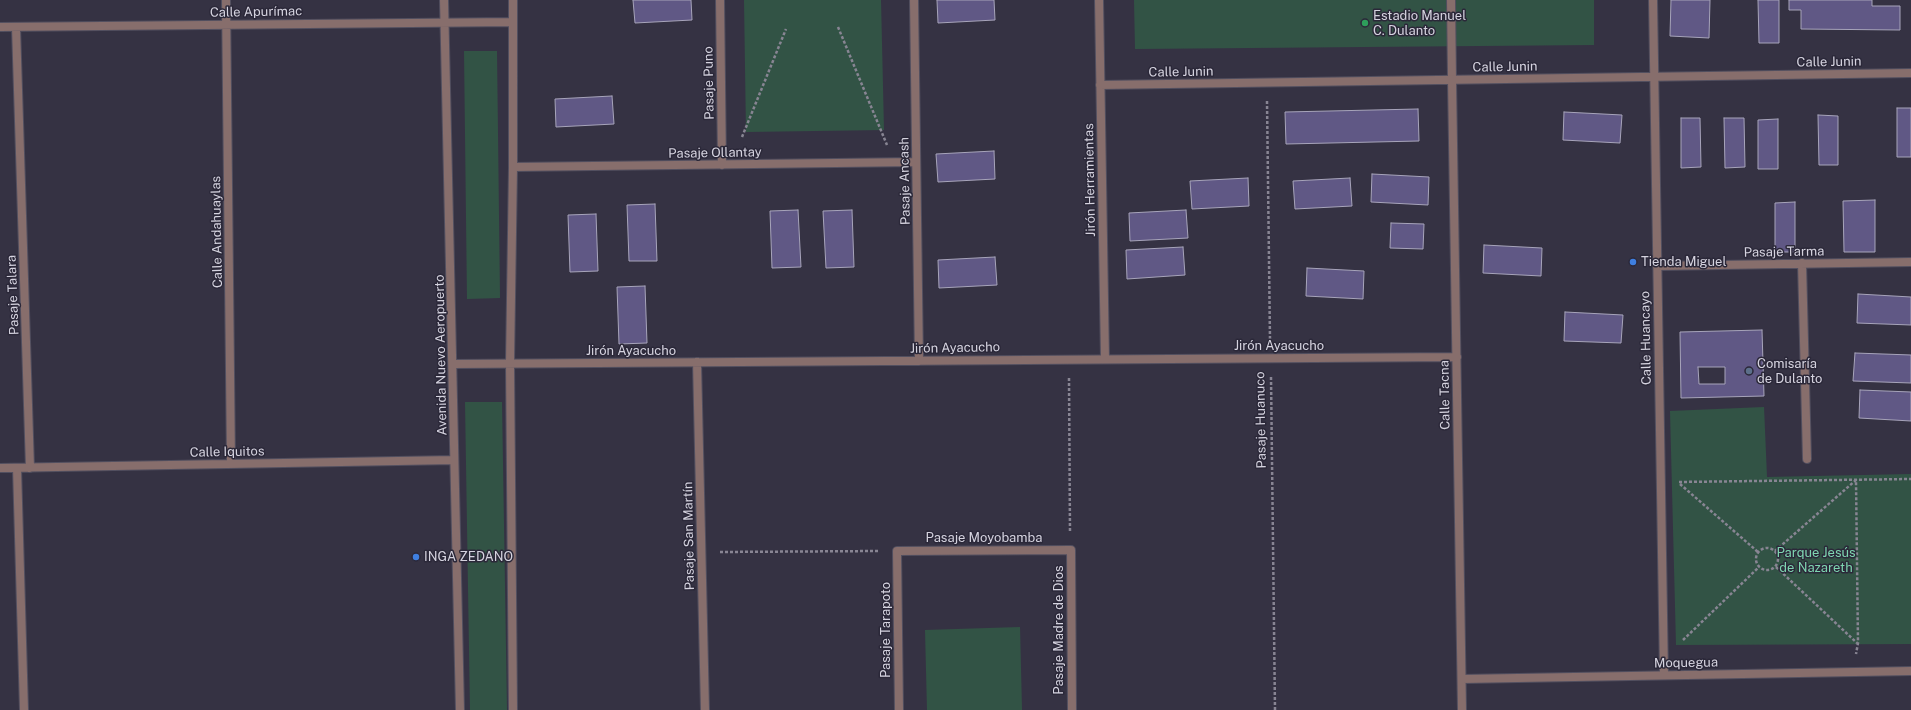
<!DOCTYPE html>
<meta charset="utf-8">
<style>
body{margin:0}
canvas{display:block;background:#353243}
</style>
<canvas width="1911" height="710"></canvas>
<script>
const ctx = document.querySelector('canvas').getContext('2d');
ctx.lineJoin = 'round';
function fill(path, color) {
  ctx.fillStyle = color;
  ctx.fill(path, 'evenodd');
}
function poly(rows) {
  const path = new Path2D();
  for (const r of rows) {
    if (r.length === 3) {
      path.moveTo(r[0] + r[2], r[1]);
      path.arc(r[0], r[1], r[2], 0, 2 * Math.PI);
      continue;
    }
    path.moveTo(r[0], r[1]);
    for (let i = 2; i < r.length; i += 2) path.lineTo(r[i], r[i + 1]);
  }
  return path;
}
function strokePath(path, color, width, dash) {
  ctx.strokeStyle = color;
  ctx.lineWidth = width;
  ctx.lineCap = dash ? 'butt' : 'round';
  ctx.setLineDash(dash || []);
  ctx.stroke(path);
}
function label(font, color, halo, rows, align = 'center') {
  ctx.font = font + ' "Public Sans",sans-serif';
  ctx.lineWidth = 3;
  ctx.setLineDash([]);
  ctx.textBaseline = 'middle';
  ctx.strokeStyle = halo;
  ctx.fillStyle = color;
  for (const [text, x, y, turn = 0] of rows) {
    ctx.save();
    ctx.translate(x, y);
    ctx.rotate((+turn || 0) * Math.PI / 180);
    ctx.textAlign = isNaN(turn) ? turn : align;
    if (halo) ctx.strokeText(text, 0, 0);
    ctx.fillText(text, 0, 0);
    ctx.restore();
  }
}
fill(poly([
 [744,0,881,0,884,130,746,132],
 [1134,0,1594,0,1594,45,1135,49],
 [464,51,497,51,500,298,467,299],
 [465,402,502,402,507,710,470,710],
 [1764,407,1767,477,1911,474,1911,644,1676,645,1670,411],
 [1020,627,1022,710,927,710,925,630]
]), '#325345');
const building = poly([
 [633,0,691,0,692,20,635,23,633,0],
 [937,0,994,0,995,20,938,23,937,0],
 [1671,0,1710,0,1709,38,1670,36,1671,0],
 [1758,0,1779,0,1779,43,1759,43,1758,0],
 [1789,0,1872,0,1872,6,1900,6,1900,30,1801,29,1801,10,1789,10,1789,0],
 [612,96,614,124,556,127,555,99,612,96],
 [1897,108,1911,108,1911,157,1897,157,1897,108],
 [1418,109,1419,141,1286,144,1285,112,1418,109],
 [1564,112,1622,115,1620,143,1563,140,1564,112],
 [1818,115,1838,116,1838,165,1819,165,1818,115],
 [1681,118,1700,118,1701,167,1681,168,1681,118],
 [1724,118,1744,118,1745,167,1725,168,1724,118],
 [1778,119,1778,169,1758,169,1758,120,1778,119],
 [994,151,995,179,938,182,936,154,994,151],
 [1372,174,1429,177,1428,205,1371,202,1372,174],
 [1248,178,1249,206,1192,209,1190,181,1248,178],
 [1350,178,1352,206,1295,209,1293,181,1350,178],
 [1875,200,1875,252,1844,252,1843,201,1875,200],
 [1795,202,1795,252,1775,252,1775,203,1795,202],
 [655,204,657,261,629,261,627,205,655,204],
 [798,210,801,267,772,268,770,211,798,210],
 [852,210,854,267,826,268,823,211,852,210],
 [1186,210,1188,238,1130,241,1129,213,1186,210],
 [596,214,598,271,570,272,568,215,596,214],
 [1391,223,1424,224,1423,249,1390,248,1391,223],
 [1484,245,1542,248,1541,276,1483,273,1484,245],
 [1183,247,1185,275,1127,279,1126,250,1183,247],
 [995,257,997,285,939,288,938,260,995,257],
 [1307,268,1364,271,1363,299,1306,296,1307,268],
 [645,286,647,343,619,344,617,287,645,286],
 [1858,294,1911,297,1911,325,1857,323,1858,294],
 [1565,312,1623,315,1621,343,1564,341,1565,312],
 [1762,330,1764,396,1681,398,1680,332,1762,330],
 [1698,367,1725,367,1725,384,1699,384,1698,367],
 [1855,353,1911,355,1911,383,1853,381,1855,353],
 [1860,390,1911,392,1911,421,1859,418,1860,390]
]);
fill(building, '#605885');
strokePath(building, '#a7a4ba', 1);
const lane = poly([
 [1451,0,1452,80]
]);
const street = poly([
 [226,0,231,464],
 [444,0,460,710],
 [720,0,722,165],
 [914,0,919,361],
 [1099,0,1105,359],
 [1653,0,1664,675],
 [0,27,513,22],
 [16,27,30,468],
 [1452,80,1462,710],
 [1100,85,1911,73],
 [513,167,916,162],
 [1802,263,1807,459],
 [1657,266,1911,262],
 [697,362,705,710],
 [453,364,1457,357],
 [0,468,454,460],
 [17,468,24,710],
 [1462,679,1911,671],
 [513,710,510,363,513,167,513,0],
 [899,710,897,551,1071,550,1072,710]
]);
strokePath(lane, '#524f5f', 10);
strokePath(street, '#524f5f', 10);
strokePath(poly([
 [838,27,887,145],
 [1267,101,1270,340],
 [742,137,786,29],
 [1271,377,1275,710],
 [1069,378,1070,533],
 [1679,482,1911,479],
 [1680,484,1758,552],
 [1767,559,11],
 [1775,551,1856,480,1858,643,1856,654],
 [720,552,879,551],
 [1776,567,1857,643],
 [1683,640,1759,567]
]), '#888593', 2.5, [3, 2]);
strokePath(lane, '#876e6c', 8);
strokePath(street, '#876e6c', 8);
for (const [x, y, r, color] of [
 [1365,23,4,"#2e9e5b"],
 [1633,262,4,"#3f7fe0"],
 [1749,371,4,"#5c6f8a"],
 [416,557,4,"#3f7fe0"]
]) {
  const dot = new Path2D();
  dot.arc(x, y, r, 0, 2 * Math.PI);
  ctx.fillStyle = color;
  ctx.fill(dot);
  strokePath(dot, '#2b2839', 1.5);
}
label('13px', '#d5d3df', '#2b2839', [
 ["Calle Apurímac",256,12,-1],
 ["Calle Junin",1829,62,-1],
 ["Calle Junin",1505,67,-1],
 ["Calle Junin",1181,72,-1],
 ["Pasaje Puno",709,83,-91],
 ["Pasaje Ollantay",715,153,-1],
 ["Jirón Herramientas",1090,180,-91],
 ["Pasaje Ancash",905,181,-91],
 ["Calle Andahuaylas",217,232,-91],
 ["Pasaje Tarma",1784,252,-1],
 ["Pasaje Talara",13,295,-92],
 ["Calle Huancayo",1646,338,-91],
 ["Jirón Ayacucho",1279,346],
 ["Jirón Ayacucho",955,348,-1],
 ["Jirón Ayacucho",631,351],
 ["Avenida Nuevo Aeropuerto",441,355,-91],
 ["Calle Tacna",1445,395,-91],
 ["Pasaje Huanuco",1261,420,-91],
 ["Calle Iquitos",227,452,-1],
 ["Pasaje San Martín",689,536,-91],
 ["Pasaje Moyobamba",984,538],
 ["Pasaje Tarapoto",886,630,-90],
 ["Pasaje Madre de Dios",1059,630,-90],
 ["Moquegua",1686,663,-1]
]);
label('13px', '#d5d3df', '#2b2839', [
 ["Estadio Manuel",1373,16],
 ["C. Dulanto",1373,31],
 ["Tienda Miguel",1641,262],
 ["Comisaría",1757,364],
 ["de Dulanto",1757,379],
 ["INGA ZEDANO",424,557]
], 'left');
label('13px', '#7ed5b0', '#2b2839', [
 ["Parque Jesús",1816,553],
 ["de Nazareth",1816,568]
]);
</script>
